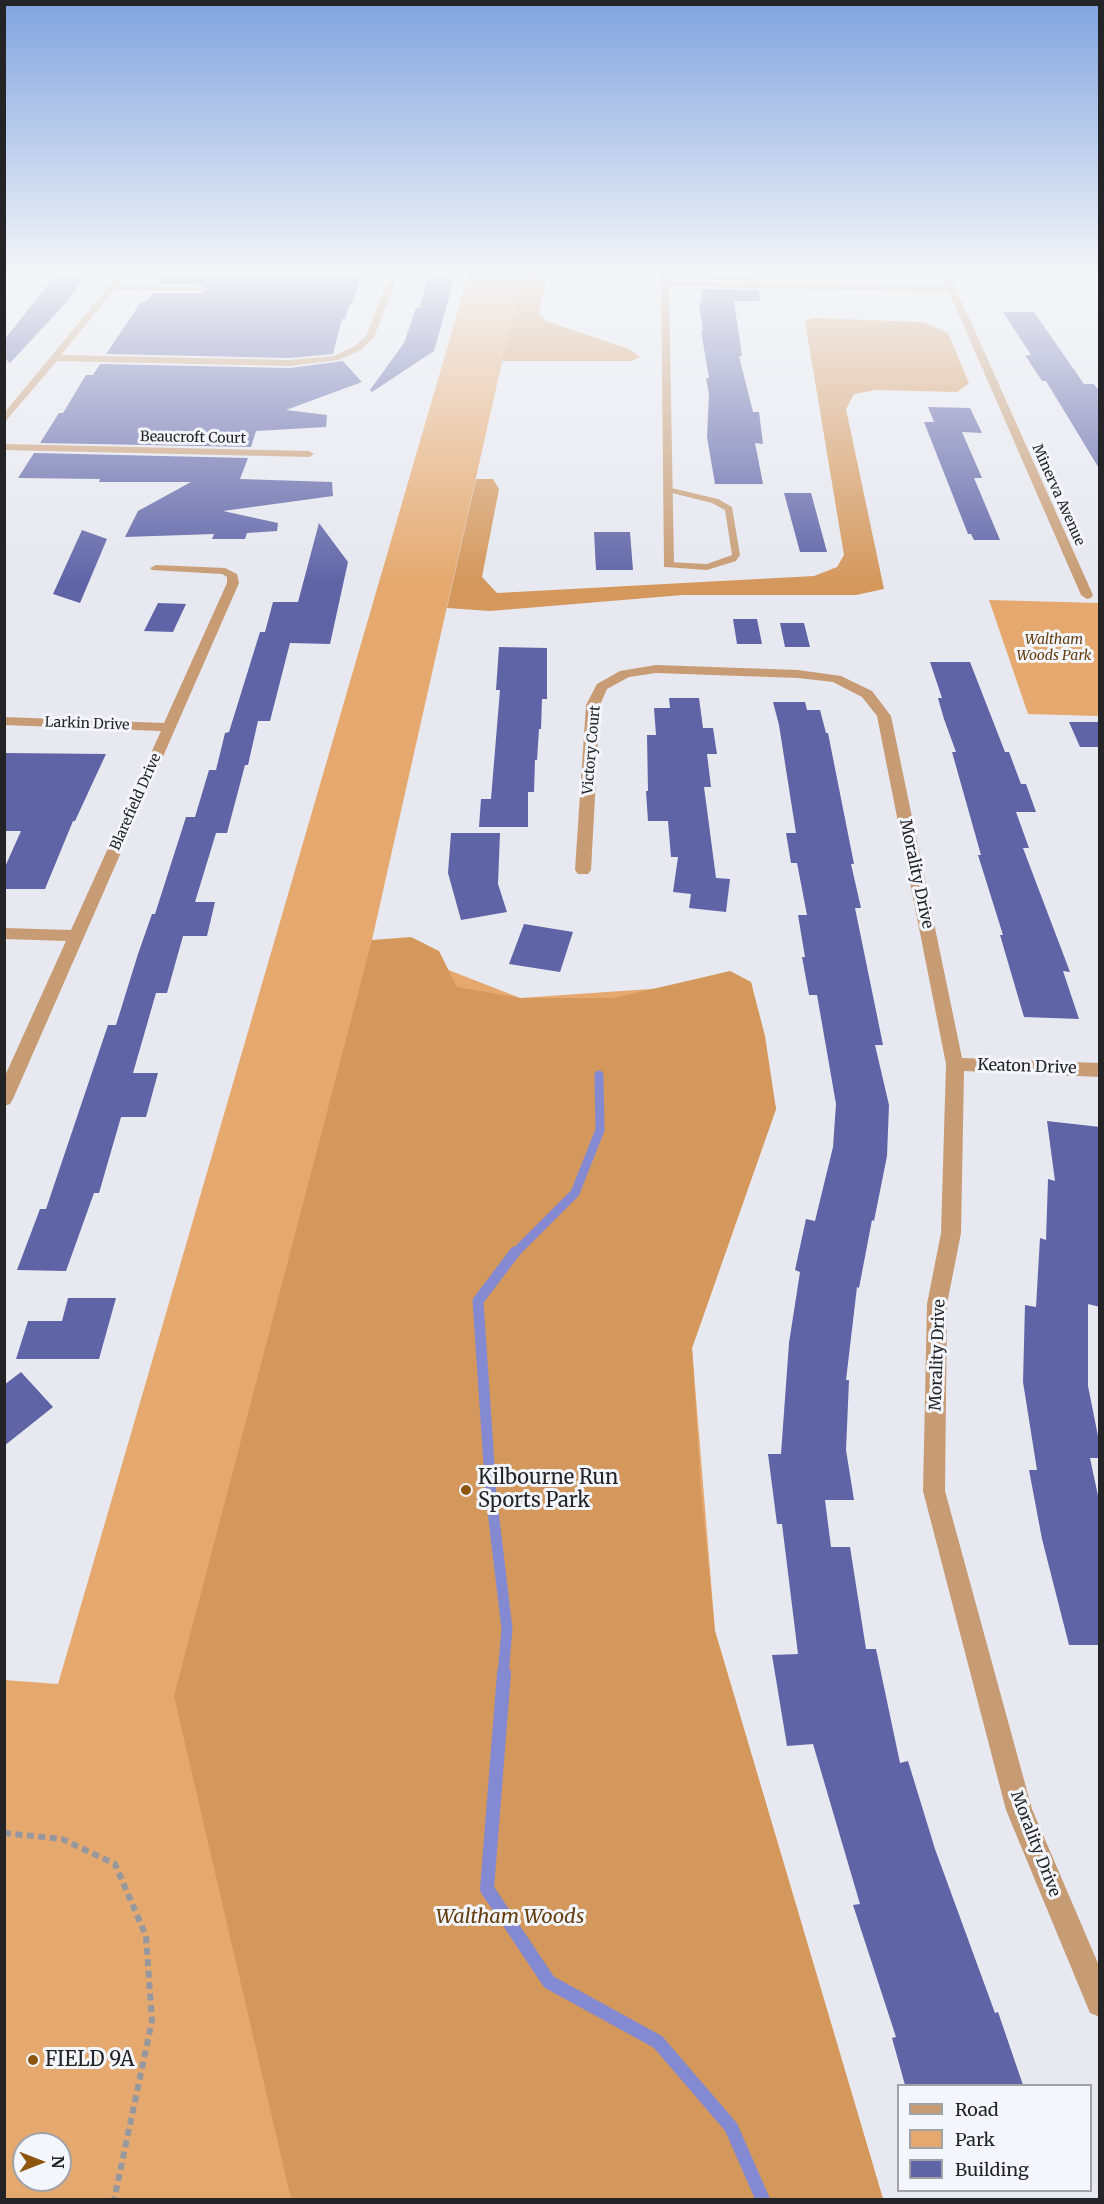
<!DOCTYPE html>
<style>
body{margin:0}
#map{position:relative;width:1104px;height:2204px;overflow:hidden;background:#e7e8f0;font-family:Merriweather,serif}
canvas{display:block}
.frame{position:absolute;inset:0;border:6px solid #242427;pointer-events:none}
.legend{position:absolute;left:897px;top:2084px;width:195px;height:108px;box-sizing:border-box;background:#f4f6fd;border:2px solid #a1a2a7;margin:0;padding:8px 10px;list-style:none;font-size:18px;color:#242427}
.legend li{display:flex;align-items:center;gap:12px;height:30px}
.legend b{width:30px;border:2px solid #a1a2a7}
.north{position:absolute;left:12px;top:2132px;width:60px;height:60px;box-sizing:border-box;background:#f4f6fd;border:2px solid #a1a2a7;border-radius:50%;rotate:90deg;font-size:16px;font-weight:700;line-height:24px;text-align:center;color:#242427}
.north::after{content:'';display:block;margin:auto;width:21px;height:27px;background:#8e550d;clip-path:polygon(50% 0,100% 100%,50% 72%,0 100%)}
</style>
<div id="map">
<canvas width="1104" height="2204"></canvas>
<div class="frame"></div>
<ul class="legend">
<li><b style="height:8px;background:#c79c74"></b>Road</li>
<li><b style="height:16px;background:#e5a96f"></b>Park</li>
<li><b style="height:16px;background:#5f64a7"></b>Building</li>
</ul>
<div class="north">N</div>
</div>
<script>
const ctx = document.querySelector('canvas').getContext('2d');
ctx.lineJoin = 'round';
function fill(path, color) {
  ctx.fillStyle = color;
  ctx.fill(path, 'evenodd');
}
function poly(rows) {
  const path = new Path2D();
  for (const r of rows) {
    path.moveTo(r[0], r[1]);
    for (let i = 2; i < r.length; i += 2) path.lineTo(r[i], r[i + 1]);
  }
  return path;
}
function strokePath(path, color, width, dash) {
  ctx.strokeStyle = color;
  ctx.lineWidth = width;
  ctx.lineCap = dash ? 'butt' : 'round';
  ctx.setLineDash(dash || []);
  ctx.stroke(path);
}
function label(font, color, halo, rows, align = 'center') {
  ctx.font = font + ' Merriweather,serif';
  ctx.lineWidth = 6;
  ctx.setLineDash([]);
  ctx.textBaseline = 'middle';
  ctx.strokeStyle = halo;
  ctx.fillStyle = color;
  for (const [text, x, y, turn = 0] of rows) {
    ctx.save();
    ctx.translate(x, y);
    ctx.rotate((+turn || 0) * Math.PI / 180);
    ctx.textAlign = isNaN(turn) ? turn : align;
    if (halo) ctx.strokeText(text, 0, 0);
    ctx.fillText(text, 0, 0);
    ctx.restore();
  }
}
fill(poly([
 [469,273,522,273,372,940,520,998,751,982,776,1109,692,1348,715,1631,883,2199,5,2199,4,1680,58,1684],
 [24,2144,60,2144,60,2180,24,2180],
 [989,600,1099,603,1099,716,1028,714]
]), '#e5a96f');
fill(poly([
 [536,277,546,279,539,314,546,321,629,349,640,357,632,361,502,361,521,278],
 [813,318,923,322,948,333,969,383,957,392,876,390,854,394,846,409,884,589,856,595,683,595,490,611,447,608,476,479,493,479,499,489,482,577,497,593,814,576,837,567,844,555,805,321],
 [411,937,439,951,457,987,520,998,614,998,730,971,751,982,765,1036,776,1109,692,1348,701,1490,715,1631,883,2199,291,2199,174,1696,372,940]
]), '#d4985d');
strokePath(poly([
 [514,1254,575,1193,600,1130,599,1075]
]), '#848ad1', 9);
strokePath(poly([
 [503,1675,507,1629,491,1494,478,1301,515,1252]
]), '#848ad1', 11);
strokePath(poly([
 [504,1673,487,1889,549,1982,658,2042,731,2127,763,2200]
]), '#848ad1', 14);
fill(poly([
 [57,273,88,273,65,304,10,363,4,358,4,340],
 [165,273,362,273,352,304,350,304,345,319,342,319,333,354,290,358,106,354,141,302,146,302,153,293,201,293,207,290,201,285,158,284],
 [430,273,456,273,434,351,372,392,370,390,404,343,416,308,420,308,426,281],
 [696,273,755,273,756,281,698,279],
 [700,289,758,290,760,301,734,301,742,356,739,356,753,412,759,412,763,444,755,443,763,484,715,484,707,437,709,394,706,378,709,378,701,331,703,331,699,303,703,303],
 [1003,312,1034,312,1084,384,1094,384,1100,392,1100,470,1046,381,1042,381,1025,355,1031,355],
 [343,361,362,382,286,410,327,415,326,427,256,431,251,447,40,443,59,413,63,413,86,375,93,375,100,364,290,368],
 [928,407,970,408,982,433,962,432,982,478,974,478,1000,540,974,540,971,534,968,534,924,422,934,422],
 [34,453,248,458,240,479,332,482,333,496,223,511,278,523,277,531,247,533,245,539,212,539,214,534,125,537,138,511,191,482,99,482,100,479,18,478],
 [784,493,811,493,827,552,800,552],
 [319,523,348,562,330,644,290,643,270,721,258,721,248,765,245,765,227,833,216,833,195,902,215,902,207,936,183,936,167,993,156,993,133,1073,158,1073,146,1117,121,1117,99,1193,94,1193,66,1271,17,1270,40,1209,46,1209,108,1025,116,1025,138,954,152,914,155,914,186,817,195,817,209,770,216,770,225,733,229,732,260,632,265,632,273,602,298,602],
 [82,530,107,539,80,603,53,594],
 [594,532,630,532,633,570,596,570],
 [158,603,186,604,173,632,144,631],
 [733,619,757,619,762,644,737,644],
 [780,623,804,623,810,647,785,647],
 [499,647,547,648,547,699,542,699,541,729,539,729,537,760,535,760,534,792,528,792,528,827,479,827,481,799,491,799,500,690,496,690],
 [930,662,970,662,1005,752,1009,752,1021,784,1026,784,1036,812,1016,812,1029,848,1023,848,1070,972,1063,971,1079,1019,1024,1017,1000,935,1003,935,978,855,981,855,952,752,956,752,944,719,938,698,942,698],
 [669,698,699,698,703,728,713,728,717,754,707,754,711,787,704,787,716,878,730,879,726,912,689,908,691,894,673,892,678,857,671,857,668,821,648,821,646,791,648,791,647,735,656,735,654,708,670,708],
 [773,702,805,702,807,710,820,710,826,733,828,733,854,864,851,864,861,908,855,908,883,1045,875,1045,889,1105,887,1156,874,1221,872,1220,859,1288,857,1287,846,1380,849,1380,846,1450,854,1500,825,1500,831,1547,850,1547,866,1649,876,1649,900,1763,908,1761,935,1849,995,2013,998,2012,1023,2085,905,2085,892,2038,896,2037,853,1905,860,1904,813,1744,787,1746,772,1655,798,1654,782,1524,777,1524,768,1454,781,1454,789,1343,800,1272,795,1270,806,1219,815,1221,833,1147,836,1104,817,995,809,995,802,957,805,957,798,915,807,915,797,863,791,863,786,833,796,833,779,725],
 [1069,722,1100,722,1100,747,1080,747],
 [4,753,106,754,75,821,73,821,45,889,4,889,4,869,21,831,4,831],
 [451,833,500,833,498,884,507,912,461,920,448,873],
 [524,924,573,932,560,972,509,964],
 [1047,1121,1100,1127,1100,1307,1088,1304,1088,1386,1100,1446,1100,1458,1090,1458,1100,1505,1100,1645,1069,1645,1042,1539,1029,1470,1037,1470,1023,1382,1025,1305,1036,1307,1040,1238,1046,1240,1048,1179,1055,1181],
 [68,1298,116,1298,99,1359,16,1359,28,1321,62,1321],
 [21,1372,53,1407,4,1446,4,1385]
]), '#5f64a7');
strokePath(poly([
 [4,1833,62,1839,115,1864,146,1936,152,2021,114,2200]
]), '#97989e', 6, [7, 4.5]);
fill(poly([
 [667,487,718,499,732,507,740,555,736,561,707,570,665,567,664,565,668,562,707,564,732,555,725,510,712,503,664,491,663,489,667,487]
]), '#c79c74');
fill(poly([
 [120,273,128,273,118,286,201,287,205,289,201,291,114,290,61,355,290,360,334,356,355,346,366,336,391,273,399,273,374,337,361,350,339,360,290,366,57,361,4,423,4,413,120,273],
 [661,273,669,273,669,281,947,287,941,273,949,273,1093,595,1091,598,1087,599,1081,595,949,292,669,286,674,565,672,567,664,567,661,273],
 [4,444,309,451,314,454,309,457,4,450,4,444],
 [156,565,225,568,237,574,239,583,13,1099,10,1104,4,1106,4,1078,66,941,4,939,4,928,71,930,161,731,4,725,4,717,164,723,227,583,227,577,222,574,152,570,150,568,156,565],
 [656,665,798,670,841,676,872,691,891,716,962,1058,1100,1063,1100,1077,964,1071,961,1233,947,1304,945,1491,1032,1809,1100,1968,1100,2017,1090,2013,1006,1810,923,1491,927,1304,941,1233,946,1064,877,716,862,697,833,682,798,678,656,673,629,677,607,689,600,705,591,870,588,874,578,874,575,870,586,705,597,684,620,671,656,665]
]), '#c79c74');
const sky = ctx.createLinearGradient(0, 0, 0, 582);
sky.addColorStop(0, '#80a3df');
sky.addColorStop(0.47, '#f4f5f8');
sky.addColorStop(1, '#f4f5f800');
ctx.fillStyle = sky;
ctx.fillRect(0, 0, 1104, 582);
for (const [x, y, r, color] of [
 [466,1490,6,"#8e550d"],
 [33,2060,6,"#8e550d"]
]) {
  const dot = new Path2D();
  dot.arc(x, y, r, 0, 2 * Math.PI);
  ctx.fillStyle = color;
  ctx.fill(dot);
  strokePath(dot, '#f4f6fd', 2);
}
label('14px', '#242427', '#f4f6fd', [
 ["Beaucroft Court",193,438,1],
 ["Minerva Avenue",1058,495,66],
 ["Larkin Drive",87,724,2],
 ["Victory Court",592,750,-85],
 ["Blarefield Drive",136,802,-66]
]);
label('italic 14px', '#653d0e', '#f4f6fd', [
 ["Waltham",1054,640],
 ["Woods Park",1054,656]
]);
label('16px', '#242427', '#f4f6fd', [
 ["Morality Drive",916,874,78],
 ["Keaton Drive",1027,1067,2],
 ["Morality Drive",938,1355,-88],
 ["Morality Drive",1035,1844,69]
]);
label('20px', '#242427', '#f4f6fd', [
 ["Kilbourne Run",478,1478],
 ["Sports Park",478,1501],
 ["FIELD 9A",45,2060]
], 'left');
label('italic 20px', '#653d0e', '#f4f6fd', [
 ["Waltham Woods",510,1917]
]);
</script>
